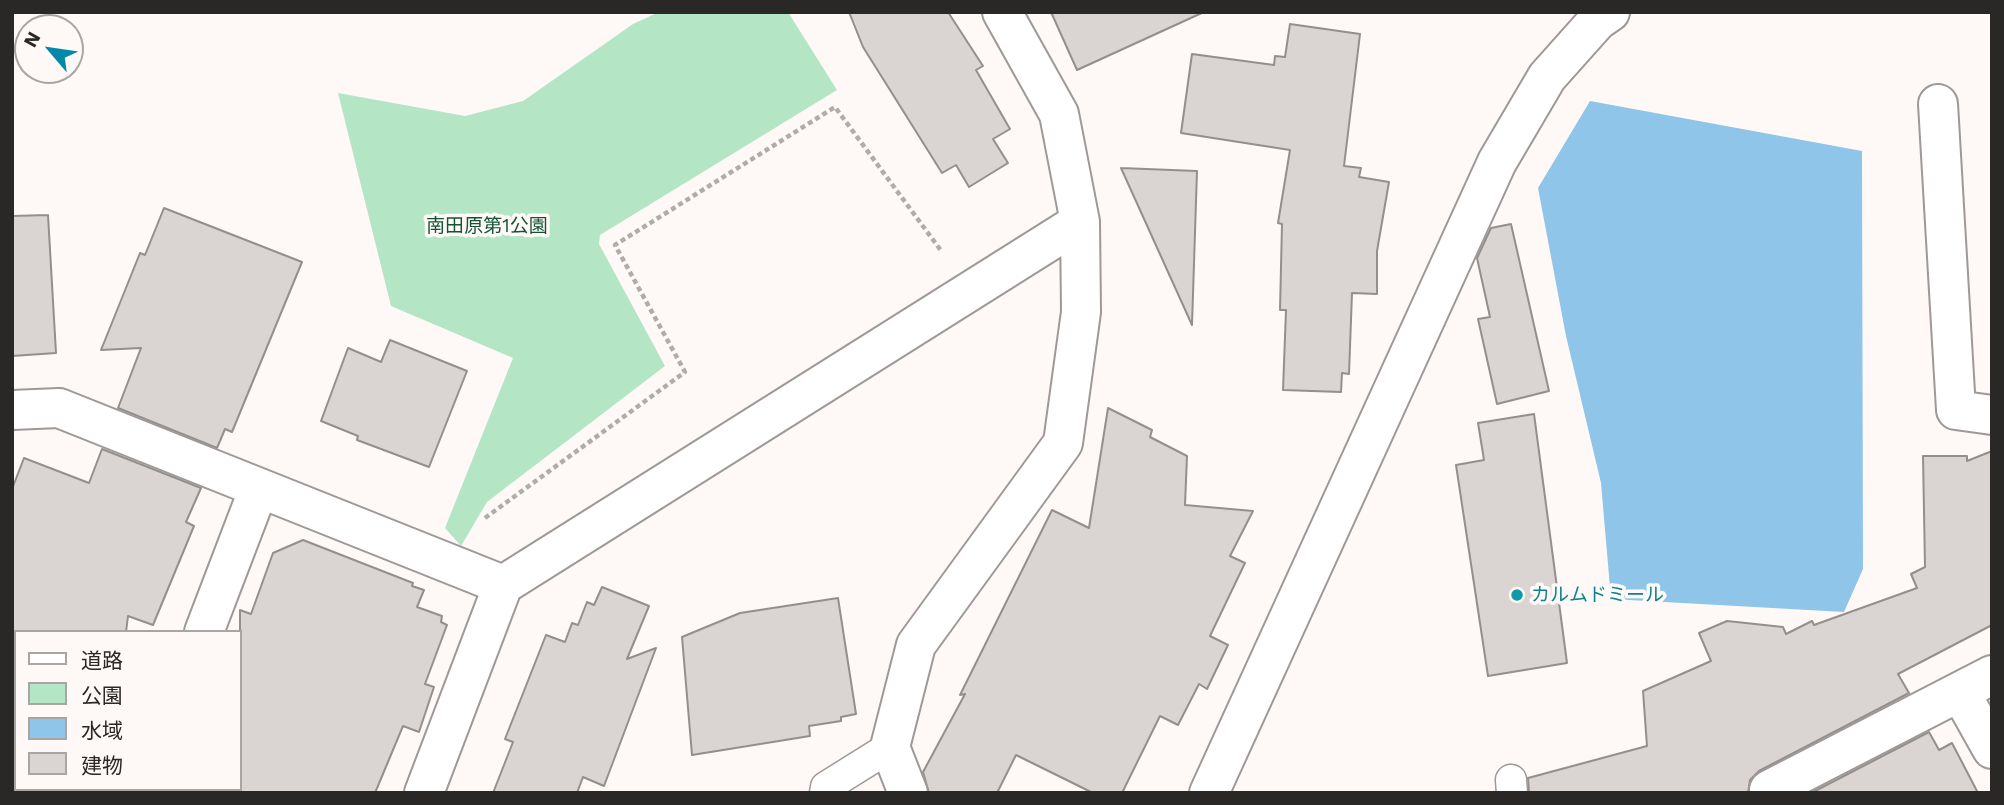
<!DOCTYPE html>
<meta charset="utf-8">
<style>
body{margin:0}
#map{position:relative;width:2004px;height:805px;overflow:hidden;background:#fef9f6;font-family:"Work Sans","Noto Sans JP",sans-serif}
canvas{display:block}
.frame{position:absolute;inset:0;border:14px solid #2a2827;pointer-events:none}
.legend{position:absolute;left:14px;top:630px;width:228px;height:161px;box-sizing:border-box;background:#fef9f6;border:2px solid #a9a5a3;margin:0;padding:9px 12px;list-style:none;font-size:21px;color:#2a2827}
.legend li{display:flex;align-items:center;gap:14px;height:35px}
.legend b{width:35px;border:2px solid #a9a5a3}
.north{position:absolute;left:14px;top:14px;width:70px;height:70px;box-sizing:border-box;background:#fef9f6;border:2px solid #a9a5a3;border-radius:50%;rotate:299deg;font-size:19px;font-weight:700;line-height:28px;text-align:center;color:#2a2827}
.north::after{content:'';display:block;margin:auto;width:24px;height:32px;background:#0388a9;clip-path:polygon(50% 0,100% 100%,50% 72%,0 100%)}
</style>
<div id="map">
<canvas width="2004" height="805"></canvas>
<div class="frame"></div>
<ul class="legend">
<li><b style="height:9px;background:#fff"></b>道路</li>
<li><b style="height:19px;background:#b4e6c6"></b>公園</li>
<li><b style="height:19px;background:#8fc5e8"></b>水域</li>
<li><b style="height:19px;background:#dad5d2"></b>建物</li>
</ul>
<div class="north">N</div>
</div>
<script>
const ctx = document.querySelector('canvas').getContext('2d');
ctx.lineJoin = 'round';
function fill(path, color) {
  ctx.fillStyle = color;
  ctx.fill(path, 'evenodd');
}
function poly(rows) {
  const path = new Path2D();
  for (const r of rows) {
    path.moveTo(r[0], r[1]);
    for (let i = 2; i < r.length; i += 2) path.lineTo(r[i], r[i + 1]);
  }
  return path;
}
function strokePath(path, color, width, dash) {
  ctx.strokeStyle = color;
  ctx.lineWidth = width;
  ctx.lineCap = dash ? 'butt' : 'round';
  ctx.setLineDash(dash || []);
  ctx.stroke(path);
}
function label(font, color, halo, rows, align = 'center') {
  ctx.font = font + ' "Work Sans","Noto Sans JP",sans-serif';
  ctx.lineWidth = 7;
  ctx.setLineDash([]);
  ctx.textBaseline = 'middle';
  ctx.strokeStyle = halo;
  ctx.fillStyle = color;
  for (const [text, x, y, turn = 0] of rows) {
    ctx.save();
    ctx.translate(x, y);
    ctx.rotate((+turn || 0) * Math.PI / 180);
    ctx.textAlign = isNaN(turn) ? turn : align;
    if (halo) ctx.strokeText(text, 0, 0);
    ctx.fillText(text, 0, 0);
    ctx.restore();
  }
}
fill(poly([
 [659,12,788,12,837,90,600,235,599,244,665,366,487,502,461,546,445,528,513,358,391,306,338,93,465,116,523,101,633,24]
]), '#b4e6c6');
fill(poly([
 [1590,101,1862,151,1863,569,1844,612,1611,599,1601,483,1566,336,1538,188]
]), '#8fc5e8');
const building = poly([
 [849,12,948,12,983,66,976,70,1010,129,993,139,1008,163,969,187,956,165,942,173,863,47,849,12],
 [1051,12,1204,12,1077,70,1051,12],
 [1290,24,1360,34,1344,166,1361,168,1359,177,1389,182,1377,251,1377,294,1352,293,1349,374,1342,373,1341,392,1283,390,1286,310,1280,310,1282,224,1278,223,1290,150,1181,133,1192,54,1274,65,1275,56,1285,57,1290,24],
 [1121,168,1197,171,1192,325,1121,168],
 [164,208,302,262,232,432,225,429,217,448,118,408,141,348,101,350,140,253,145,255,164,208],
 [48,215,56,353,12,356,12,216,48,215],
 [1511,224,1549,391,1497,404,1478,319,1490,317,1477,258,1491,228,1511,224],
 [390,340,467,371,429,467,357,440,358,436,321,421,348,348,381,362,390,340],
 [1108,408,1152,430,1150,437,1187,456,1185,505,1253,511,1230,556,1245,563,1210,636,1228,645,1207,689,1199,684,1178,725,1160,716,1122,793,1093,793,1016,755,997,793,929,793,923,772,965,694,960,695,1052,510,1089,528,1108,408],
 [1534,414,1567,663,1488,676,1456,465,1484,460,1478,423,1534,414],
 [102,449,201,488,186,522,194,526,153,625,128,616,126,632,12,632,12,489,24,458,89,483,102,449],
 [1992,451,1992,625,1898,674,1909,693,1759,771,1750,780,1748,793,1529,793,1528,778,1647,746,1643,691,1711,661,1699,633,1727,621,1783,627,1786,634,1812,621,1814,625,1917,588,1911,574,1925,567,1923,456,1967,456,1967,461,1992,451],
 [303,540,413,583,412,586,424,590,417,607,442,616,441,622,447,625,425,684,434,687,419,732,403,726,375,793,240,793,240,610,251,614,273,553,303,540],
 [602,587,649,606,627,659,656,648,604,786,583,777,577,793,493,793,513,742,505,739,546,635,565,642,572,623,578,625,587,602,594,605,602,587],
 [838,598,856,714,841,717,841,721,809,726,810,736,692,755,682,637,740,613,838,598],
 [1929,732,1939,750,1952,743,1978,793,1811,793,1929,732]
]);
fill(building, '#dad5d2');
strokePath(building, '#948f8c', 2);
const service = poly([
 [1511,780,1512,793],
 [825,793,826,787,890,747]
]);
const minor = poly([
 [1938,104,1956,410,1992,415],
 [12,410,59,408,503,585],
 [204,632,259,488],
 [1960,692,1992,749],
 [143,793,144,789],
 [424,793,503,585,1080,222],
 [908,793,890,747,916,645,1063,443,1081,312,1080,222,1059,114,1002,12],
 [1771,793,1769,790,1992,675]
]);
const tertiary = poly([
 [1209,793,1497,162,1547,77,1597,21,1610,12]
]);
strokePath(service, '#9e9996', 33);
strokePath(minor, '#9e9996', 42);
strokePath(tertiary, '#9e9996', 42);
strokePath(poly([
 [485,518,685,372,615,245,835,107,942,252]
]), '#b0acaa', 4.5, [5, 3.5]);
strokePath(service, '#fff', 30);
strokePath(minor, '#fff', 38);
strokePath(tertiary, '#fff', 38);
for (const [x, y, r, color] of [
 [1517,595,7,"#0f9aa8"]
]) {
  const dot = new Path2D();
  dot.arc(x, y, r, 0, 2 * Math.PI);
  ctx.fillStyle = color;
  ctx.fill(dot);
  strokePath(dot, '#fef9f6', 2.5);
}
label('19px', '#145434', '#fef9f6', [
 ["南田原第1公園",487,226]
]);
label('19px', '#0d838f', '#fef9f6', [
 ["カルムドミール",1531,595]
], 'left');
</script>
